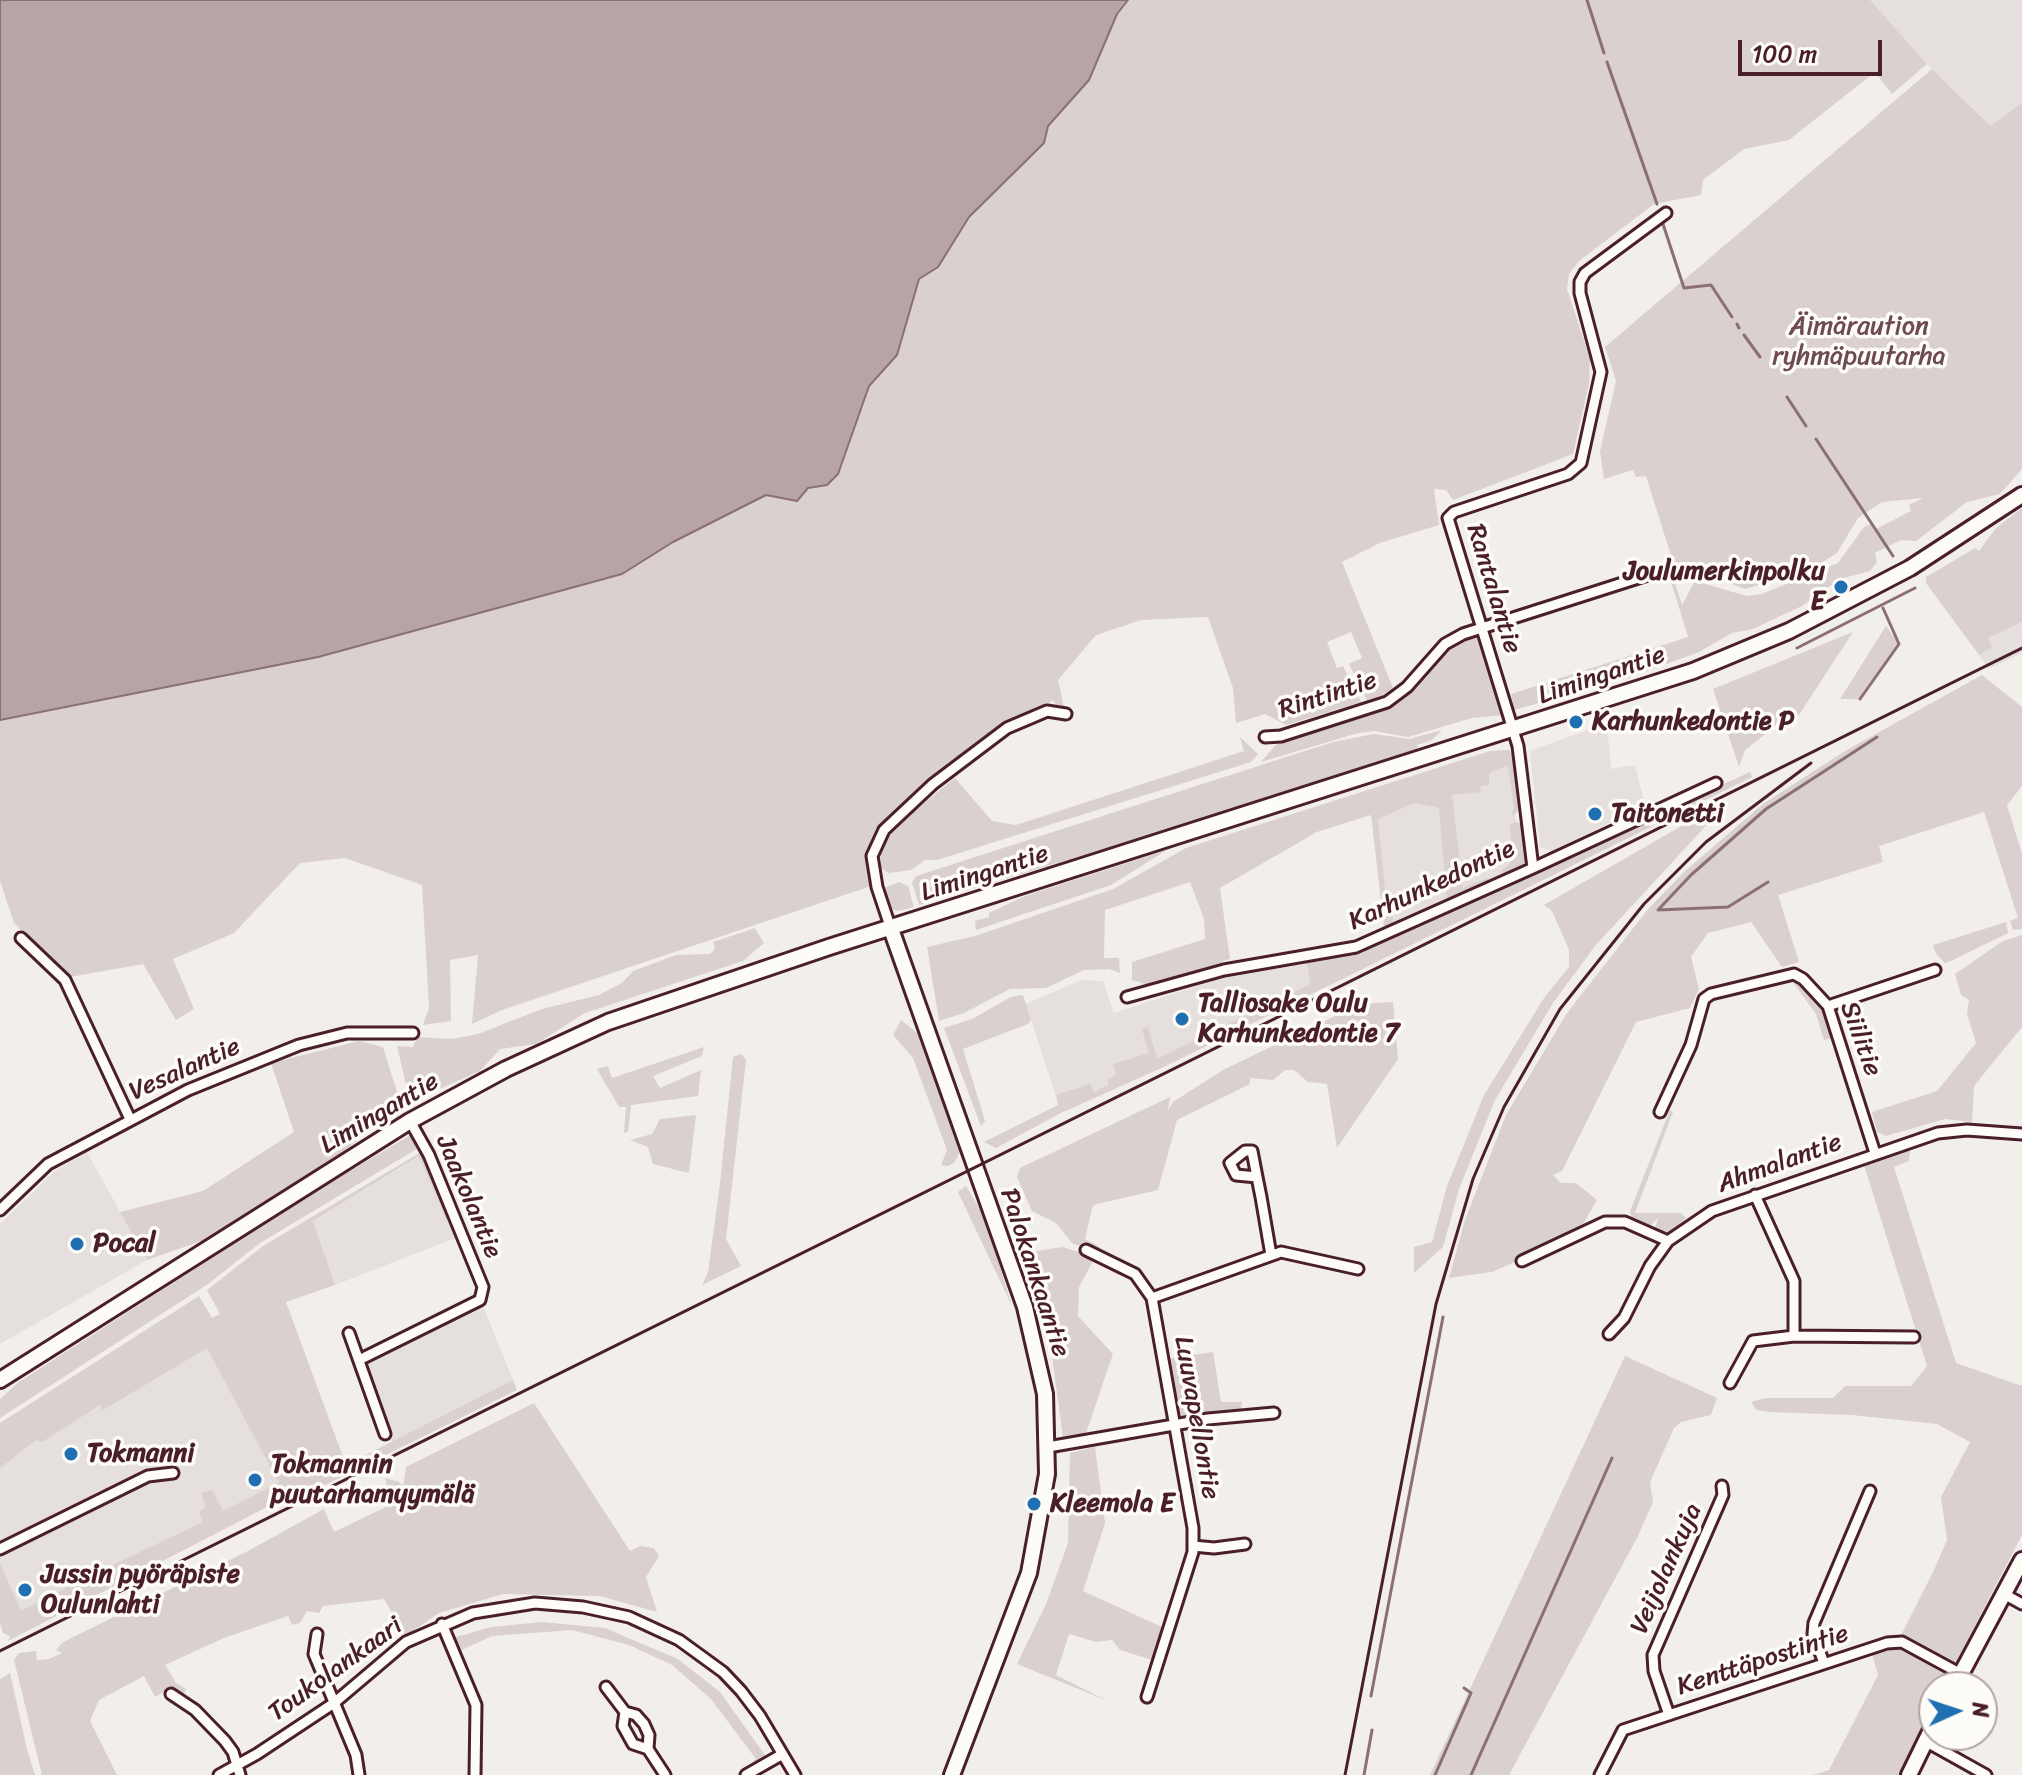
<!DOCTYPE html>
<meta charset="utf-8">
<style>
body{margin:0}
#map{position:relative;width:2022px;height:1775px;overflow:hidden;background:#f2efeb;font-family:Sriracha,sans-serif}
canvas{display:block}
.north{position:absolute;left:1918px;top:1671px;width:80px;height:80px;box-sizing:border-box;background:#fdfcf7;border:2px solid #b5a4a5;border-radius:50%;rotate:87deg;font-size:22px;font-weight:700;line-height:32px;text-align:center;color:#4a1f2b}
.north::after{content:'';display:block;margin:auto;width:28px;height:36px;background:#1f6fb2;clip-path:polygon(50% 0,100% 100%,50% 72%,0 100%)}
.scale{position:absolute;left:1738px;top:40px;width:144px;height:36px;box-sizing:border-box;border:4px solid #4a1f2b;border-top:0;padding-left:10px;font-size:24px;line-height:28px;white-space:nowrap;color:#4a1f2b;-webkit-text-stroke:6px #fdfcf7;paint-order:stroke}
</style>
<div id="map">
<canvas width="2022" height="1775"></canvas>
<div class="north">N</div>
<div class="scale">100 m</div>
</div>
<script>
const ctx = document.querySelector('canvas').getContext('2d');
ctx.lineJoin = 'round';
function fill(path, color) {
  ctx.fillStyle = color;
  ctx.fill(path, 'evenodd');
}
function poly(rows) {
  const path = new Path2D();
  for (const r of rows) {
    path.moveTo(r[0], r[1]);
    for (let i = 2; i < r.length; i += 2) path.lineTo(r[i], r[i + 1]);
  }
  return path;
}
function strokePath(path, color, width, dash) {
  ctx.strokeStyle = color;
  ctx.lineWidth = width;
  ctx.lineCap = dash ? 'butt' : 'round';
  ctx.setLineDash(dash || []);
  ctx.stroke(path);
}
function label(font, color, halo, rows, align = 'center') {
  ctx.font = font + ' Sriracha,sans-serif';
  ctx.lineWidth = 7;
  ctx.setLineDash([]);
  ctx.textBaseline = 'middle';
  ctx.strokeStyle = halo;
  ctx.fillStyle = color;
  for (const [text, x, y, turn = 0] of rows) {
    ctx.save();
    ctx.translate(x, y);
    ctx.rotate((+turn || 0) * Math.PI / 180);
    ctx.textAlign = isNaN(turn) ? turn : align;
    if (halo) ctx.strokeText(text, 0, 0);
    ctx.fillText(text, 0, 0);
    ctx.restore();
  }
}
fill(poly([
 [1870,0,2022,0,2022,103,1992,126,1927,64],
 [2022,622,2022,653,1989,669,1979,655,1992,648,1987,638],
 [1607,723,1611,769,1635,765,1645,805,1552,851,1540,847,1530,751],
 [1509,758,1521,866,1384,927,1370,798],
 [1306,964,1310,984,1060,1109,1026,1004,1081,980,1103,981,1114,1013,1218,979],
 [87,1152,147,1260,0,1344,0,1224,55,1171],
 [420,1156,455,1238,335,1285,313,1221],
 [483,1306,513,1380,392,1442,364,1366],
 [204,1323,289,1483,18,1618,0,1595,0,1444]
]), '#e5dfdd');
fill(poly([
 [1128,0,1870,0,1927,64,1892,94,1875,72,1789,140,1744,149,1703,180,1701,195,1654,204,1579,261,1569,274,1567,289,1590,359,1589,384,1573,454,1453,500,1446,490,1434,489,1439,525,1380,543,1342,562,1393,688,1383,695,1367,700,1349,664,1362,658,1351,632,1327,642,1337,668,1343,666,1361,702,1286,725,1265,714,1236,723,1233,688,1208,617,1141,620,1096,635,1058,680,1065,711,1057,709,1054,700,1006,725,919,789,888,819,873,837,870,856,871,886,502,1010,472,1024,478,955,450,960,451,1021,423,1025,429,1008,422,885,345,858,300,863,234,933,173,959,194,1009,176,1020,143,964,70,977,14,923,0,881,0,720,318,657,621,574,673,542,766,495,796,501,808,488,827,485,838,474,869,386,897,355,919,279,938,267,969,217,1044,143,1048,126,1089,80,1117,14],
 [1932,69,1991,126,2022,103,2022,469,2000,494,1967,502,1916,541,1901,540,1875,553,1877,562,1870,571,1840,579,1802,606,1753,629,1732,633,1699,652,1631,677,1514,710,1511,694,1688,637,1670,578,1673,577,1682,605,1695,581,1747,596,1762,594,1838,563,1864,527,1871,524,1876,529,1911,511,1909,505,1923,498,1882,502,1858,518,1837,553,1807,572,1745,589,1673,562,1646,476,1636,477,1633,470,1604,479,1600,451,1616,381,1605,347],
 [2022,508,2022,622,1988,638,1992,648,1979,655,1926,583,1926,577,1975,548,1979,551,1996,528],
 [1886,626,1898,643,1858,699,1840,699],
 [1853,632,1797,718,1787,717,1745,750,1739,767,1713,689],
 [1475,634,1481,639,1505,715,1472,718,1408,737,1374,731,1358,733,1261,762,1280,740,1396,701,1442,651,1455,641],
 [1982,675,2022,707,2022,786,2007,805,2022,854,2022,929,2013,930,2010,921,2018,918,1984,812,1879,846,1883,862,1778,895,1799,962,1782,967,1751,922,1708,933,1691,957,1699,989,1690,1008,1636,1022,1562,1171,1553,1175,1561,1183,1576,1183,1597,1200,1583,1224,1537,1252,1492,1272,1449,1278,1465,1220,1506,1115,1567,1013,1649,908,1684,872,1763,804,1845,751],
 [1442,730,1432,740,1417,745,1418,748,1393,761,919,905,912,883,916,876,1333,742,1374,734,1409,739],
 [1240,737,1258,754,1251,762,937,860,925,860,911,870,889,873,881,868,880,850,885,835,955,778,992,821,1016,825,1244,751],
 [1509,750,1516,763,1521,806,1515,814,1511,815,1514,808,1508,765,1489,773,1489,785,1480,786,1481,792,1452,795,1463,888,1488,878,1488,885,1447,902,1439,808,1414,803,1378,819,1387,912,1393,914,1393,928,1384,931,1381,928,1384,926,1371,815,1317,832,1220,888,1230,959,1222,961,1221,966,1152,986,1132,980,1132,962,1205,939,1204,919,1190,882,1105,910,1104,958,1119,958,1120,973,1109,969,1084,970,1046,988,1010,989,964,1013,939,1021,927,947,975,936,1113,889,1186,848,1490,751],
 [1750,772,1752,777,1166,1066,1061,1113,996,1148,984,1142,1058,1105,1056,1095,1090,1084,1094,1092,1108,1085,1108,1079,1116,1075,1113,1064,1149,1053,1142,1029,1148,1027,1157,1059,1310,984,1306,960,1358,951,1384,941],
 [1711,809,1714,817,1595,946,1553,1003,1495,1100,1459,1189,1443,1247,1414,1273,1414,1247,1432,1242,1447,1186,1484,1095,1544,998,1569,967,1569,950,1552,911,1544,905],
 [1517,822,1523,825,1526,859,1523,868,1506,877,1500,872,1513,860,1510,824],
 [1167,850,1111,885,976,930,975,921,989,917,989,913,1025,896],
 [899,882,908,886,914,907,898,911,889,908,882,889],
 [2006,922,2008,933,1953,960,1945,963,1936,954,1933,945],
 [755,928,764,943,743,961,585,1013,536,1044,500,1049,480,1071,410,1102,397,1046,413,1047,417,1037,452,1039,478,1034,542,1009,599,995,622,983,633,971,676,955,710,954,715,949,713,942],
 [2022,935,2022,1027,1974,1086,1972,1122,1945,1119,1886,1136,1877,1132,1872,1112,1937,1091,1976,1043,1967,1014,1969,1000,1961,995,1955,974,2003,941],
 [1792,977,1824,1008,1833,1038,1824,1040,1816,1014,1792,981,1756,990,1756,987],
 [1023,995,1031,1020,1028,1024,963,1049,985,1121,981,1126,944,1028,972,1019,1011,997],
 [1393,1002,1398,1059,1337,1148,1327,1084,1308,1082,1294,1070,1285,1070,1273,1080,1250,1078,1250,1084,1177,1120,1158,1190,1093,1205,1085,1239,1100,1247,1097,1253,1072,1243,1056,1223,1032,1211,1017,1177,1020,1168,1170,1097,1168,1111,1173,1102,1223,1070,1360,1004],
 [901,1020,922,1037,961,1150,954,1163,948,1166,941,1165,947,1150,913,1058,893,1035],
 [359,1041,383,1047,402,1108,398,1116,376,1125,340,1154,204,1240,147,1260,120,1212,203,1191,294,1132,271,1063],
 [704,1047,702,1056,653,1076,660,1088,701,1070,698,1096,631,1105,628,1132,624,1133,626,1107,619,1107,597,1069,608,1066,612,1078],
 [741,1054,746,1060,726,1239,741,1266,702,1285,708,1272,720,1183,733,1057],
 [1670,1110,1673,1112,1635,1213,1681,1213,1686,1218,1672,1232,1660,1233,1654,1229,1659,1217,1648,1228,1632,1219,1630,1211],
 [696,1115,689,1173,653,1164,648,1147,630,1140,652,1134,660,1119],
 [409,1136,415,1137,420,1147,260,1243,208,1284,0,1418,0,1399,19,1382,321,1188],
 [1905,1149,1910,1150,1909,1161,1894,1167,1956,1363,2022,1386,2022,1535,1943,1687,1934,1687,1934,1704,1900,1775,1813,1775,1829,1770,1878,1675,1872,1654,1895,1647,1934,1570,1947,1540,1941,1497,1970,1442,1937,1424,1852,1415,1769,1412,1756,1410,1751,1402,1765,1398,1833,1398,1845,1386,1911,1386,1927,1366,1864,1165],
 [423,1151,450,1216,447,1221,419,1156,313,1221,335,1285,286,1302,346,1465,513,1380,517,1390,301,1497,298,1491,8,1641,10,1636,3,1633,0,1623,0,1564,21,1611,81,1580,83,1584,98,1577,96,1573,203,1522,199,1512,206,1507,201,1493,212,1490,223,1511,279,1483,207,1348,103,1410,100,1405,42,1442,36,1440,0,1468,0,1423,199,1296,212,1318,220,1314,207,1290,263,1246],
 [966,1186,984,1216,1012,1306,958,1192],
 [1062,1247,1095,1257,1079,1287,1078,1316,1113,1354,1085,1436,1067,1439,1063,1438,1051,1348,1022,1259,1025,1253],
 [1213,1352,1221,1402,1242,1402,1241,1410,1181,1417,1176,1411,1166,1359],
 [1625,1356,1717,1398,1711,1415,1681,1422,1674,1428,1650,1482,1653,1502,1637,1538,1509,1775,1430,1775],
 [534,1403,630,1551,640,1546,654,1548,659,1556,646,1577,657,1612,600,1596,503,1594,439,1613,405,1636,384,1599,323,1606,319,1613,307,1611,300,1623,292,1625,288,1616,224,1638,165,1665,176,1683,186,1689,184,1694,170,1688,155,1697,144,1676,99,1700,90,1721,117,1775,42,1775,14,1660,19,1653,36,1651,37,1660,49,1659,62,1653,56,1650,63,1642,246,1552,324,1509,334,1532,392,1504,385,1478,399,1482,403,1486,406,1467],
 [1095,1447,1105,1523,1083,1591,1162,1627,1152,1660,1120,1650,1112,1640,1096,1642,1069,1634,1056,1675,1108,1701,1017,1664,1046,1604,1068,1543,1070,1453],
 [542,1622,605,1628,678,1659,720,1692,767,1758,745,1769,756,1759,711,1699,672,1665,629,1645,572,1630,492,1636,462,1650,457,1648,453,1638,491,1627],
 [10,1673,27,1749,35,1775,0,1775,0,1679]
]), '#d9d0cf');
const water = poly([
 [0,0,1128,0,1117,14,1089,80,1048,126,1044,143,969,217,938,267,919,279,897,355,869,386,838,474,827,485,808,488,797,501,766,495,673,542,622,574,318,657,0,720,0,0]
]);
fill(water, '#b7a5a6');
strokePath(water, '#8b6f75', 2);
strokePath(poly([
 [1587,0,1604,53],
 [1607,62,1657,204],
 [1663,224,1684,288,1711,285,1732,317],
 [1737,324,1739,328],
 [1744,335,1760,357],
 [1787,397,1806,426],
 [1816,439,1893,556],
 [1797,648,1915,588],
 [1860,699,1899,644,1883,608],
 [1768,882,1728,907,1658,910,1691,875,1766,809,1877,737],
 [1371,1696,1443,1317],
 [1364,1775,1372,1730],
 [1435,1775,1471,1693,1464,1688],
 [1471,1775,1612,1458]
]), '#8b6f75', 3);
const street = poly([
 [1265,737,1281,736,1387,702,1407,687,1445,644,1463,634,1657,572],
 [1533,868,1716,783],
 [891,929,877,887,872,856,884,830,933,784,1007,728,1047,711,1066,714],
 [21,938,65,980,130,1119],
 [1127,997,1224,970,1356,947,1533,868,1518,746,1448,518,1454,512,1568,474,1581,463,1601,372,1580,293,1580,282,1585,273,1666,213],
 [1828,1006,1935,970],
 [1660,1112,1691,1045,1704,999,1711,994,1794,974,1803,979,1828,1006,1875,1153],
 [1257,1177,1236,1175,1230,1163,1245,1151,1252,1151,1257,1177,1261,1197,1271,1255],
 [0,1210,48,1164,188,1090,299,1045,347,1033,413,1033],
 [1086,1250,1135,1274,1152,1298,1193,1528,1193,1552,1147,1697],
 [1522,1261,1605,1222,1625,1222,1668,1241],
 [1152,1298,1281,1252,1358,1269],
 [349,1333,385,1434],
 [1609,1334,1624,1318,1650,1266,1668,1241,1712,1211,1938,1133,1967,1130,2022,1134],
 [1794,1336,1914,1337],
 [359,1360,480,1300,483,1287,429,1155,410,1121],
 [1730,1383,1753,1341,1794,1336,1794,1281,1755,1195],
 [1048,1447,1208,1419,1274,1413],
 [1193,1546,1214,1548,1245,1544],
 [0,1549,148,1476,173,1473],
 [2004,1594,2022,1604],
 [442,1624,476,1705,475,1775],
 [317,1634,314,1654,356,1755,359,1775],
 [1824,1663,1813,1634,1814,1623,1870,1491],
 [606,1687,625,1712],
 [171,1694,195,1710,225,1741,233,1752,240,1775],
 [1669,1715,1654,1671,1653,1655,1723,1495,1722,1486],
 [1925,1741,1986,1775],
 [648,1749,633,1744,623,1726,625,1712,636,1715,644,1724,649,1735,648,1749,665,1775],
 [219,1775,257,1754,334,1703,406,1642,473,1613,535,1603,583,1607,629,1617,679,1640,723,1672,741,1691,760,1716,795,1775],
 [746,1775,781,1755],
 [1600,1775,1623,1730,1887,1643,1902,1642,1961,1674]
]);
const secondary = poly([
 [891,929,1025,1307,1045,1394,1047,1474,1029,1573,952,1775],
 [0,1380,410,1121,506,1069,608,1022,829,947,1693,671,1789,631,1910,568,2022,495],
 [1954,1687,2022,1560],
 [1909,1775,1934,1724]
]);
strokePath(street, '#4a1f2b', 15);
strokePath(secondary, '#4a1f2b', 20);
strokePath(street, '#fdfcf7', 9);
strokePath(secondary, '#fdfcf7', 14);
strokePath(poly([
 [0,1651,2022,648],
 [1345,1775,1436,1304,1473,1179,1504,1107,1560,1009,1644,904,1706,842,1811,763]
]), '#4a1f2b', 3);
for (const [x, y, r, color] of [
 [1841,587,8,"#1f6fb2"],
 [1576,722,8,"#1f6fb2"],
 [1595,814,8,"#1f6fb2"],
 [1182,1019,8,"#1f6fb2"],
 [77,1244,8,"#1f6fb2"],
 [71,1454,8,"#1f6fb2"],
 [255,1480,8,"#1f6fb2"],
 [1034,1504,8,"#1f6fb2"],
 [25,1590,8,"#1f6fb2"]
]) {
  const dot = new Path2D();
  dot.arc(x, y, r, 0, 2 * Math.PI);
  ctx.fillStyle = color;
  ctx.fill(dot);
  strokePath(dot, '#fdfcf7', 3);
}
label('26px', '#6e4b54', '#fdfcf7', [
 ["Äimäraution",1859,327],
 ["ryhmäpuutarha",1859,357]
]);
label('bold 26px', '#4a1f2b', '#fdfcf7', [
 ["Joulumerkinpolku",1825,572,"right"],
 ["E",1825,602,"right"],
 ["Karhunkedontie P",1592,722],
 ["Taitonetti",1611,814],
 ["Talliosake Oulu",1198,1004],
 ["Karhunkedontie 7",1198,1034],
 ["Pocal",93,1244],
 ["Tokmanni",87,1454],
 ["Tokmannin",271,1465],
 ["puutarhamyymälä",271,1495],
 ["Kleemola E",1050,1504],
 ["Jussin pyöräpiste",41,1575],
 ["Oulunlahti",41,1605]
], 'left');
label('26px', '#4a1f2b', '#fdfcf7', [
 ["Rantalantie",1493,589,73],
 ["Limingantie",1602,676,-19],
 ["Rintintie",1328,696,-18],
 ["Limingantie",985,874,-18],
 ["Karhunkedontie",1432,886,-25],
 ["Siilitie",1860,1039,70],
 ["Vesalantie",185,1070,-24],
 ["Limingantie",380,1114,-31],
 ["Ahmalantie",1780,1164,-20],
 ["Jaakolantie",468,1197,67],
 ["Palokankaantie",1034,1273,72],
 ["Luuvapellontie",1196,1418,80],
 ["Veijolankuja",1667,1569,-66],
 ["Kenttäpostintie",1763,1661,-18],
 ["Toukolankaari",336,1670,-36]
]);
</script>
